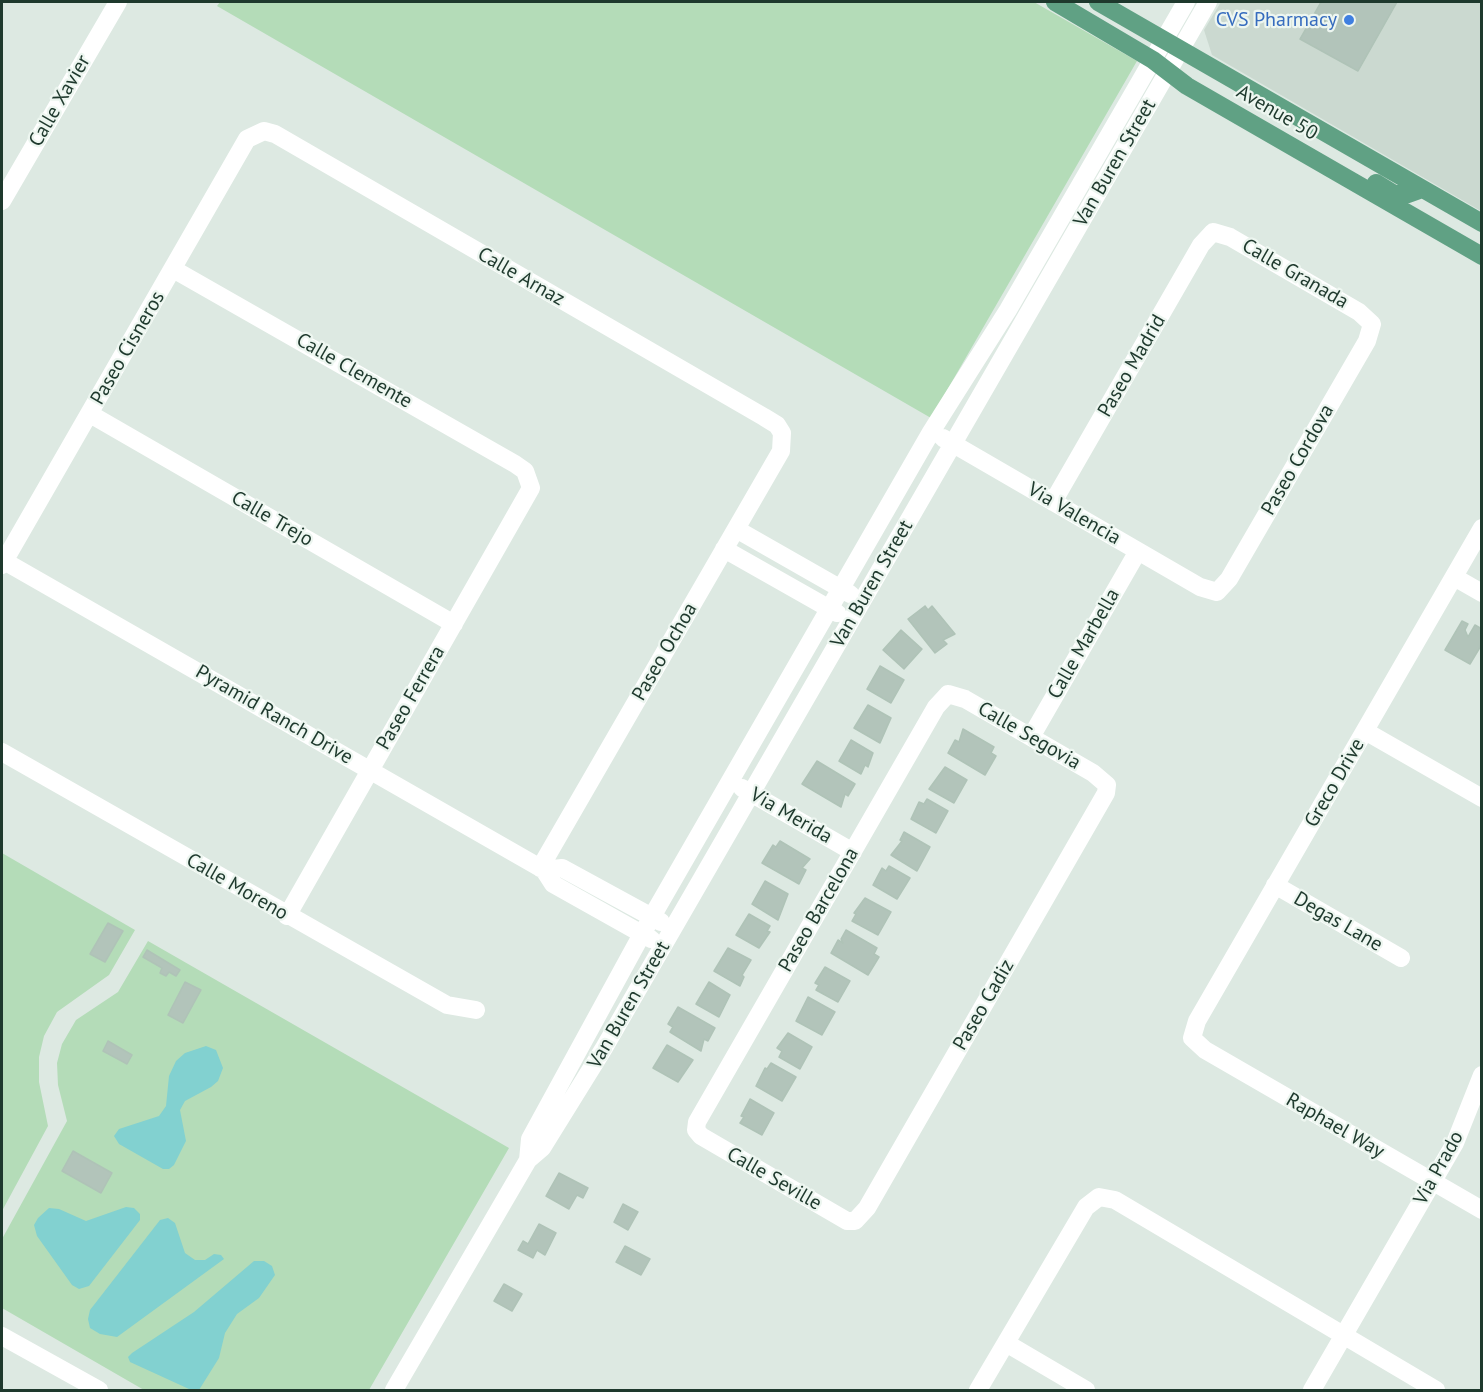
<!DOCTYPE html>
<style>
body{margin:0}
#map{position:relative;width:1483px;height:1392px;overflow:hidden;background:#dde9e2;font-family:"PT Sans",sans-serif}
canvas{display:block}
.frame{position:absolute;inset:0;border:3px solid #1e392d;pointer-events:none}
</style>
<div id="map">
<canvas width="1483" height="1392"></canvas>
<div class="frame"></div>
</div>
<script>
const ctx = document.querySelector('canvas').getContext('2d');
ctx.lineJoin = 'round';
function fill(path, color) {
  ctx.fillStyle = color;
  ctx.fill(path, 'evenodd');
}
function poly(rows) {
  const path = new Path2D();
  for (const r of rows) {
    path.moveTo(r[0], r[1]);
    for (let i = 2; i < r.length; i += 2) path.lineTo(r[i], r[i + 1]);
  }
  return path;
}
function strokePath(path, color, width, dash) {
  ctx.strokeStyle = color;
  ctx.lineWidth = width;
  ctx.lineCap = dash ? 'butt' : 'round';
  ctx.setLineDash(dash || []);
  ctx.stroke(path);
}
function label(font, color, halo, rows, align = 'center') {
  ctx.font = font + ' "PT Sans",sans-serif';
  ctx.lineWidth = 4.5;
  ctx.setLineDash([]);
  ctx.textBaseline = 'middle';
  ctx.strokeStyle = halo;
  ctx.fillStyle = color;
  for (const [text, x, y, turn = 0] of rows) {
    ctx.save();
    ctx.translate(x, y);
    ctx.rotate((+turn || 0) * Math.PI / 180);
    ctx.textAlign = isNaN(turn) ? turn : align;
    if (halo) ctx.strokeText(text, 0, 0);
    ctx.fillText(text, 0, 0);
    ctx.restore();
  }
}
fill(poly([
 [1221,2,1481,2,1481,211,1212,55,1204,30]
]), '#cbd9d0');
fill(poly([
 [220,2,1034,2,1137,61,931,418,217,6],
 [2,853,135,930,109,975,57,1012,44,1036,39,1057,39,1082,48,1126,2,1211],
 [148,941,509,1148,369,1390,144,1390,2,1308,2,1239,67,1121,58,1085,57,1063,62,1044,76,1020,118,992]
]), '#b4dcb8');
fill(poly([
 [206,1046,216,1050,223,1068,218,1081,211,1087,185,1101,180,1110,186,1141,174,1165,169,1169,163,1169,119,1144,114,1136,119,1129,159,1116,166,1106,169,1076,176,1061,185,1053],
 [126,1207,134,1208,140,1214,140,1220,89,1286,79,1289,72,1285,37,1236,34,1225,38,1218,49,1208,59,1209,86,1221],
 [168,1218,175,1223,185,1253,195,1260,205,1260,214,1254,221,1255,224,1259,117,1337,100,1334,90,1328,88,1319,90,1310,160,1220],
 [254,1261,264,1261,272,1266,275,1275,259,1298,237,1314,225,1333,219,1358,199,1390,189,1389,130,1362,128,1357,132,1353,194,1312]
]), '#82d1d0');
const building = poly([
 [1321,2,1397,2,1358,71,1300,39,1321,2],
 [925,606,928,610,932,606,955,634,943,640,947,644,935,653,908,619,925,606],
 [1462,621,1468,624,1465,630,1468,637,1475,625,1482,629,1482,644,1470,664,1445,650,1462,621],
 [901,630,922,649,904,669,883,650,901,630],
 [880,666,904,680,891,703,867,689,880,666],
 [868,705,891,718,880,743,854,728,868,705],
 [963,729,994,747,991,753,996,756,985,775,948,753,955,740,959,742,963,729],
 [851,740,873,753,868,767,865,765,861,774,839,761,851,740],
 [817,761,855,784,848,796,845,794,841,807,802,784,817,761],
 [945,767,967,780,954,803,929,789,945,767],
 [927,799,948,811,936,833,911,819,919,802,924,804,927,799],
 [904,832,930,847,917,871,891,855,902,841,900,840,904,832],
 [780,841,810,859,802,868,806,870,799,884,762,863,773,845,776,847,780,841],
 [889,866,910,878,897,899,873,885,882,868,886,871,889,866],
 [765,881,788,894,778,920,752,904,765,881],
 [865,898,891,912,878,935,852,921,856,914,854,913,865,898],
 [749,914,770,926,767,931,770,932,759,948,736,935,749,914],
 [108,923,123,931,105,962,90,954,108,923],
 [846,930,877,948,874,954,879,957,868,975,831,953,838,940,843,943,841,939,846,930],
 [728,948,751,960,742,975,744,977,740,986,714,971,728,948],
 [147,950,180,970,176,976,169,972,166,976,160,973,162,968,143,957,147,950],
 [825,967,850,981,838,1002,816,990,819,985,815,983,825,967],
 [185,982,201,990,183,1023,168,1015,185,982],
 [709,982,730,995,719,1017,696,1004,709,982],
 [808,997,835,1012,822,1035,796,1021,808,997],
 [678,1007,715,1028,708,1041,704,1039,701,1051,670,1032,673,1027,668,1024,678,1007],
 [788,1033,812,1047,800,1069,779,1057,782,1051,777,1048,788,1033],
 [108,1041,132,1055,127,1064,103,1051,108,1041],
 [667,1045,693,1060,678,1082,653,1068,667,1045],
 [771,1063,796,1077,782,1101,756,1086,765,1068,767,1069,771,1063],
 [750,1099,774,1113,762,1135,740,1123,744,1117,741,1116,750,1099],
 [73,1151,112,1173,101,1193,62,1171,73,1151],
 [559,1173,588,1188,583,1198,577,1195,569,1209,546,1196,559,1173],
 [623,1204,638,1212,628,1230,614,1222,623,1204],
 [539,1224,556,1233,545,1255,537,1250,533,1258,518,1250,523,1241,528,1244,539,1224],
 [625,1246,650,1259,641,1275,616,1262,625,1246],
 [504,1284,522,1294,512,1311,494,1301,504,1284]
]);
fill(building, '#b2c4ba');
strokePath(building, '#afc3b7', 1.5);
strokePath(poly([
 [2,201,118,2],
 [173,269,515,464,525,471,531,488,287,916],
 [90,414,454,624],
 [943,438,1200,587,1217,592,1229,579,1367,341,1372,324,1359,312,1230,237,1213,232,1201,245,1053,502],
 [1482,528,1197,1021,1192,1038,1205,1050,1482,1210],
 [736,529,850,594],
 [724,549,837,613],
 [4,561,544,870,553,884,651,939],
 [2,565,247,139,264,131,275,134,764,417,777,425,782,433,781,451,540,868],
 [1454,577,1482,593],
 [948,694,965,699,1093,773,1107,785,1106,793,867,1208,855,1221,847,1221,701,1136,696,1130,697,1122,936,707,948,694],
 [1365,731,1482,798],
 [1031,737,1138,551],
 [2,752,447,1005,476,1010],
 [742,788,853,852],
 [544,870,562,868,661,922],
 [1275,885,1401,958],
 [528,1160,542,1148,604,1048,1208,2],
 [2,1336,99,1390],
 [1006,1343,1086,1390],
 [394,1390,528,1160,530,1139,642,934,931,432,1008,310,1186,2],
 [978,1390,1086,1207,1099,1197,1115,1200,1436,1390],
 [1312,1390,1455,1143,1482,1075]
]), '#fff', 18);
strokePath(poly([
 [1055,2,1153,60,1187,86,1482,256],
 [1098,2,1482,223],
 [1376,183,1394,194,1408,194,1422,189]
]), '#60a184', 18);
for (const [x, y, r, color] of [
 [1349,20,6,"#3f7fe0"]
]) {
  const dot = new Path2D();
  dot.arc(x, y, r, 0, 2 * Math.PI);
  ctx.fillStyle = color;
  ctx.fill(dot);
  strokePath(dot, '#edf6f0', 2);
}
label('20px', '#366cbe', '#edf6f0', [
 ["CVS Pharmacy",1337,20]
], 'right');
label('20px', '#1e392d', '#edf6f0', [
 ["Calle Xavier",60,101,-60],
 ["Avenue 50",1277,113,30],
 ["Van Buren Street",1115,163,-60],
 ["Calle Granada",1295,274,30],
 ["Calle Arnaz",521,277,30],
 ["Paseo Cisneros",128,348,-60],
 ["Paseo Madrid",1132,366,-60],
 ["Calle Clemente",354,371,30],
 ["Paseo Cordova",1298,460,-60],
 ["Via Valencia",1074,514,30],
 ["Calle Trejo",272,519,30],
 ["Van Buren Street",872,584,-60],
 ["Calle Marbella",1084,644,-60],
 ["Paseo Ochoa",665,652,-60],
 ["Paseo Ferrera",411,698,-60],
 ["Pyramid Ranch Drive",274,715,30],
 ["Calle Segovia",1029,736,30],
 ["Greco Drive",1335,783,-60],
 ["Via Merida",791,816,30],
 ["Calle Moreno",237,887,30],
 ["Paseo Barcelona",819,910,-60],
 ["Degas Lane",1338,922,30],
 ["Van Buren Street",629,1005,-60],
 ["Paseo Cadiz",984,1005,-60],
 ["Raphael Way",1335,1126,30],
 ["Via Prado",1439,1168,-61],
 ["Calle Seville",774,1179,30]
]);
</script>
